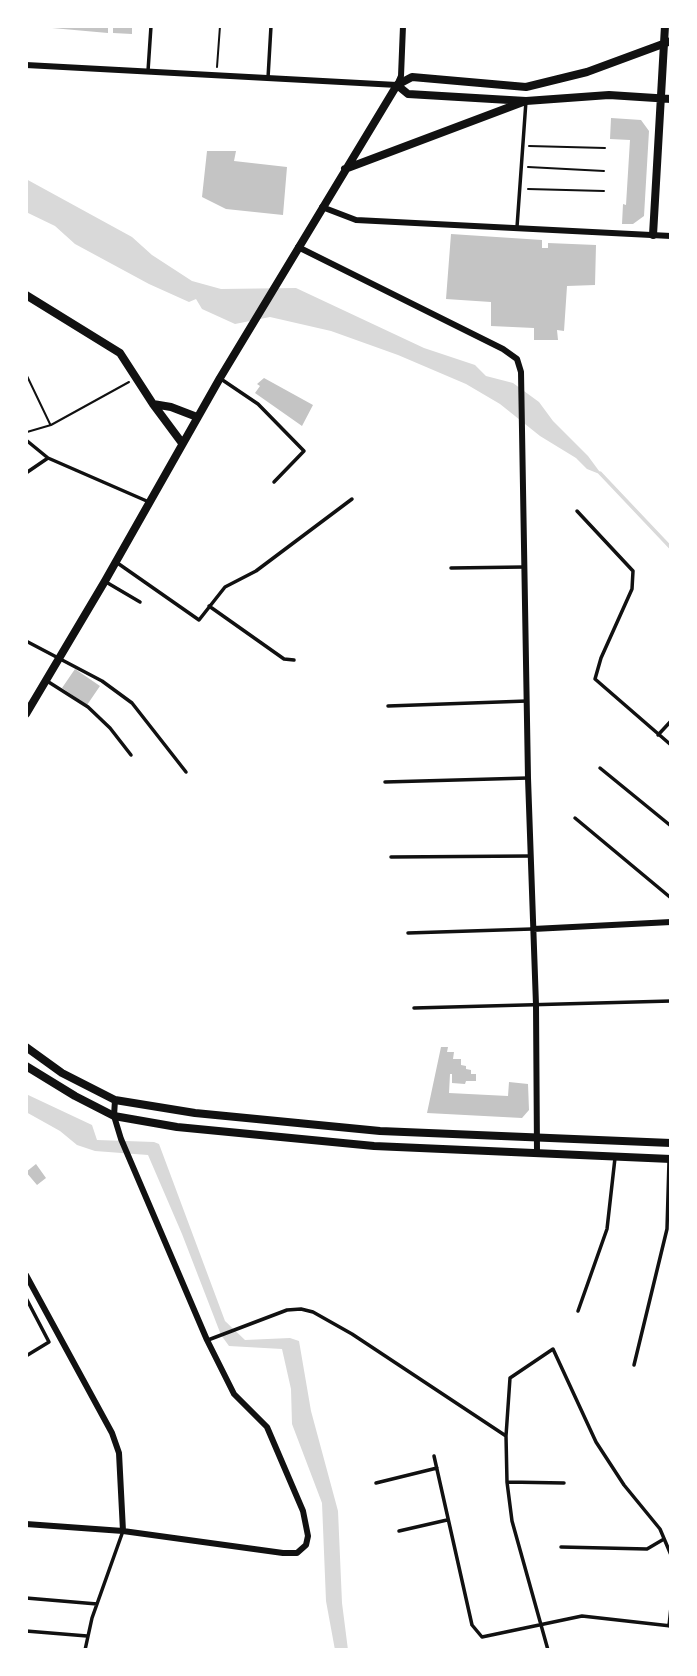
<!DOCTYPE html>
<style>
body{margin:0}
#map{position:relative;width:697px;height:1676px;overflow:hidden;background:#fff;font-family:Rubik,sans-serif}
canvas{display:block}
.frame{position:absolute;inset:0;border:28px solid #fff;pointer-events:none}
</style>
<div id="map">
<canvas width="697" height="1676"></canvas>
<div class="frame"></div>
</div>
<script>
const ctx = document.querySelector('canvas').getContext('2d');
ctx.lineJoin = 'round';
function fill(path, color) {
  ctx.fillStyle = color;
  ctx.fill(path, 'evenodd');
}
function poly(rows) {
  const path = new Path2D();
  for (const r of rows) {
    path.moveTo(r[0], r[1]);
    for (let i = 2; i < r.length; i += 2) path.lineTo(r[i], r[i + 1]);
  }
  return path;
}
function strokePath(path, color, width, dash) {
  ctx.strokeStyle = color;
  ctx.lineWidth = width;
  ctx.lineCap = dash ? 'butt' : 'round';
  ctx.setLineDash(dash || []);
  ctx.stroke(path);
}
fill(poly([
 [26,179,132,237,152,255,192,281,221,289,296,288,424,348,475,365,486,376,513,383,539,402,553,421,588,456,602,475,587,469,576,458,540,436,500,404,466,384,398,355,331,331,270,317,235,324,202,309,196,299,189,302,149,284,75,244,55,226,26,212],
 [26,1094,92,1125,97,1140,154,1142,159,1144,225,1321,245,1340,290,1338,299,1341,311,1411,338,1511,342,1603,348,1650,335,1650,326,1601,322,1503,292,1424,291,1389,282,1349,229,1346,221,1335,182,1234,148,1155,95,1151,77,1145,60,1131,26,1112]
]), '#d9d9d9');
strokePath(poly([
 [600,473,671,548]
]), '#d9d9d9', 3.5);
fill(poly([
 [53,26,108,26,108,33,52,28],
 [113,26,132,26,132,34,113,33],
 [611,118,641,120,649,131,644,216,633,224,622,224,623,204,626,205,630,140,610,139],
 [207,151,236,151,234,161,287,167,283,215,226,209,202,197],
 [451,234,542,240,542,248,548,248,548,243,596,245,595,285,567,286,564,331,557,330,558,340,534,340,534,328,491,326,491,302,446,299],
 [264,378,313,405,302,426,255,393,260,386,257,384],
 [75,669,100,686,87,705,62,688],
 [441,1047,448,1047,447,1052,454,1052,453,1059,461,1059,461,1065,466,1066,466,1069,471,1070,471,1074,476,1074,476,1081,466,1081,465,1084,452,1083,452,1074,450,1074,449,1093,508,1096,509,1082,528,1084,529,1110,522,1118,427,1113],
 [36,1164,46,1178,37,1185,26,1172]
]), '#c4c4c4');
strokePath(poly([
 [217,67,220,26],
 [529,146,605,148],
 [528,167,604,171],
 [528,189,604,191],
 [27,376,50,424],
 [27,432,51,425,129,382]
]), '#111', 2);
strokePath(poly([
 [148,71,151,26],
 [268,78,271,26],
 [517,227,526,101],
 [221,379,258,404,304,451,274,482],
 [26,440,48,458,149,502],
 [26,473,48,458],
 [577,511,633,571,632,589,601,658,595,679,671,745],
 [116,562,199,620,225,587,256,571,352,499],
 [451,568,524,567],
 [106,582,140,602],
 [209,606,284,659,294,660],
 [26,641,102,681,132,703,186,772],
 [47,681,88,707,110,728,131,755],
 [388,706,527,701],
 [658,735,671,721],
 [600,768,671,826],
 [385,782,528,778],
 [575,818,671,898],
 [391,857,530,856],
 [408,933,532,929],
 [414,1008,671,1001],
 [26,1298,49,1342,26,1356],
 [578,1311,607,1229,615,1158],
 [208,1340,287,1310,301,1309,313,1312,352,1334,506,1436],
 [634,1365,667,1229,669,1161],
 [434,1456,472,1625,482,1637,582,1616,671,1626],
 [507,1482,564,1483],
 [376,1483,437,1468],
 [399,1531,447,1520],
 [561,1547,647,1549,664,1539],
 [26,1598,97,1604],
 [669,1626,671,1607],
 [26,1631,87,1636],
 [85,1650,92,1618,123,1531],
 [548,1650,512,1521,507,1482,506,1436,510,1378,553,1349,596,1442,624,1485,660,1529,671,1555]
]), '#111', 3.5);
strokePath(poly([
 [26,65,397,85,401,76,403,26],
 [322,207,356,220,671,236],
 [298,247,503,349,517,359,521,372,528,778,536,1005,537,1152],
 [533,929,671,922],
 [26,1275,112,1433,119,1453,123,1531],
 [26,1524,123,1531,283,1553,297,1553,306,1545,308,1536,303,1511,267,1427,234,1394,207,1340,121,1139,114,1116,115,1100]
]), '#111', 6);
strokePath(poly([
 [397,85,408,94,526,101,609,95,671,99],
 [345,169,523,102],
 [653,235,665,26],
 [26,295,120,353,153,404,182,443],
 [153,404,171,407,197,417],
 [26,714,105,581,220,378,397,85,412,77,526,87,587,72,671,41],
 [26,1047,62,1073,115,1100,195,1113,380,1131,671,1143],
 [26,1066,75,1096,114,1116,177,1127,374,1146,671,1159]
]), '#111', 8);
</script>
